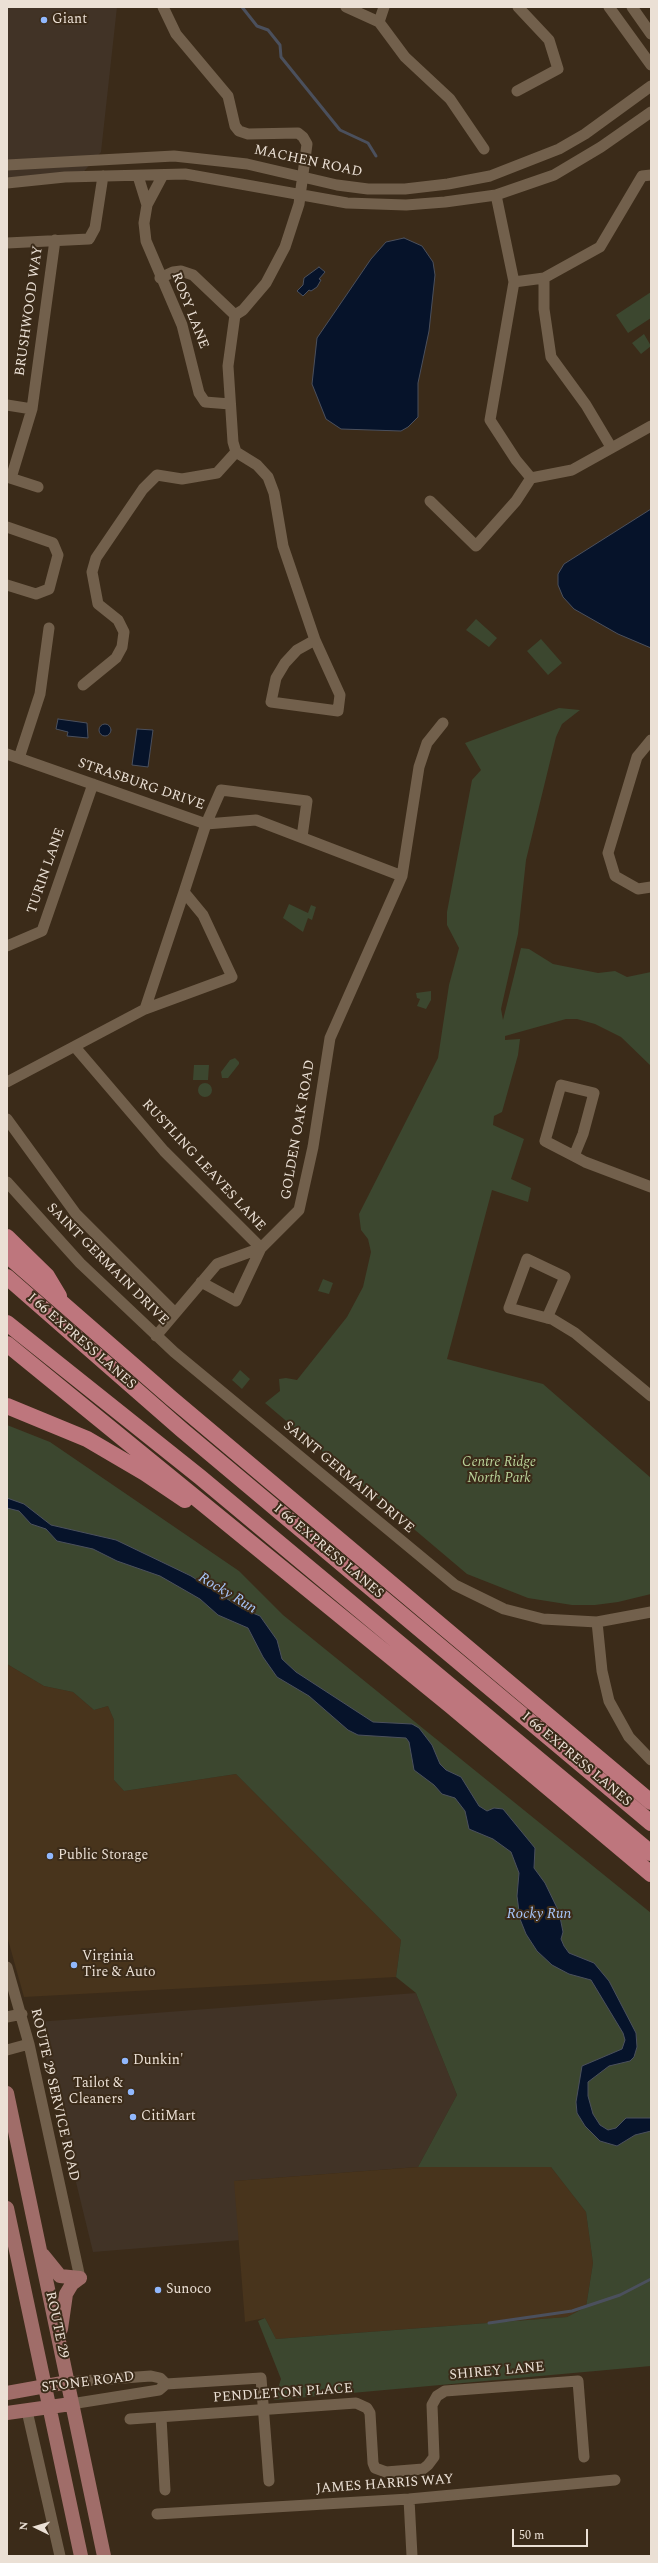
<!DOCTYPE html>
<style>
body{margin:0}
#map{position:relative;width:658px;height:2563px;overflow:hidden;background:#3b2b19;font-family:Spectral,serif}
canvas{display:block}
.frame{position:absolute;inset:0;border:8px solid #ebe0d5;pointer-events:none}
.north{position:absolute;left:16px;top:2507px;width:40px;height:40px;-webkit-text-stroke:3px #3b2b19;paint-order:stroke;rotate:275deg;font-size:11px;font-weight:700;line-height:16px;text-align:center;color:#ebe0d5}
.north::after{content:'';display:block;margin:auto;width:14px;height:18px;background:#ebe0d5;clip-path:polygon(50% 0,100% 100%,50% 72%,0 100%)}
.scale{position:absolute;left:512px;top:2529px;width:76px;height:18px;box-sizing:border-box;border:2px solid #ebe0d5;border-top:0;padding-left:5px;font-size:12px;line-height:14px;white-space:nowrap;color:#ebe0d5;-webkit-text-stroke:3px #3b2b19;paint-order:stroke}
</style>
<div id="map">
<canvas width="658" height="2563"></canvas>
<div class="frame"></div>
<div class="north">N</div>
<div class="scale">50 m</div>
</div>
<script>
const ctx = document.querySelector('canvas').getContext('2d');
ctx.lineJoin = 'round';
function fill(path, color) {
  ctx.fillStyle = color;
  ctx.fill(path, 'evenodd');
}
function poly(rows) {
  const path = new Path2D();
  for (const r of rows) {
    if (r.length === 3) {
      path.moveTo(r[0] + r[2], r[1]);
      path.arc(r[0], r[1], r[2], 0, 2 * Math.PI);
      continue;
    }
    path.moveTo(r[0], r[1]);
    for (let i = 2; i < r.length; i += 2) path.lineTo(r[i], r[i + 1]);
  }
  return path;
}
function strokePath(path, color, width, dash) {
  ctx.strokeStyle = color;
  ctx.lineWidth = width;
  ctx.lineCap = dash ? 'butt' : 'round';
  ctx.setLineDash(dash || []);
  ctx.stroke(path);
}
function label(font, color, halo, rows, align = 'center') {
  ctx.font = font + ' Spectral,serif';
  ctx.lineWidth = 4;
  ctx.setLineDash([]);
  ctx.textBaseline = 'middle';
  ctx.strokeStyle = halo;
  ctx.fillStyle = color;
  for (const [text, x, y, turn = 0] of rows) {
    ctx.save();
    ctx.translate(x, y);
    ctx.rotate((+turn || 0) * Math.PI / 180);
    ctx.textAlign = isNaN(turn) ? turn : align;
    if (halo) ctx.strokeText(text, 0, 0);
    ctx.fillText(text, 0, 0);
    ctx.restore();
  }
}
fill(poly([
 [7,7,117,7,101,152,79,177,7,177],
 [416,1993,457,2095,418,2167,235,2181,241,2240,93,2252,37,2022]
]), '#413326');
fill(poly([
 [7,1664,44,1686,73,1692,94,1710,108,1706,114,1720,114,1780,124,1791,236,1774,401,1940,396,1977,24,1997,7,1936],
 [418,2167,551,2167,586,2212,593,2263,586,2307,567,2317,276,2339,265,2318,245,2322,234,2181]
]), '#48341c');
fill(poly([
 [651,292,651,318,628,333,616,315],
 [644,334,651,346,641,354,632,343],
 [476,619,497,638,489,647,466,630],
 [541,639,562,663,548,675,527,651],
 [559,708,580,710,562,724,556,737,526,860,518,934,501,1009,503,1020,521,948,529,949,553,964,598,973,615,971,627,977,651,972,651,1066,621,1037,595,1024,577,1019,566,1019,505,1036,505,1040,520,1039,518,1055,502,1112,494,1116,493,1125,524,1139,511,1179,531,1188,528,1202,492,1190,447,1359,543,1384,651,1478,651,1594,618,1602,595,1605,572,1605,528,1598,467,1574,265,1403,280,1391,279,1379,286,1378,297,1380,347,1317,363,1287,371,1252,368,1239,361,1230,359,1214,438,1058,449,985,459,948,447,925,447,912,472,780,481,770,465,743],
 [289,904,308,913,311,905,316,907,312,920,308,918,303,932,283,918],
 [431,991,431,1000,426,1009,417,1006,420,999,417,998,416,993],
 [235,1058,239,1062,239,1064,228,1078,222,1078,221,1072,230,1060],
 [194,1065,209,1065,208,1080,193,1080],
 [205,1090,7],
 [323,1279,333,1283,329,1294,318,1291],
 [240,1370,250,1379,242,1389,232,1380],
 [7,1425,50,1442,239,1571,283,1615,651,1913,651,2366,274,2400,281,2379,258,2321,265,2318,276,2339,567,2317,586,2307,593,2263,586,2212,551,2167,418,2167,457,2095,416,1993,396,1977,401,1940,236,1774,124,1791,114,1780,114,1720,108,1706,94,1710,73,1692,44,1686,7,1664]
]), '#3c472f');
const water = poly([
 [404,238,422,246,433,262,435,275,429,331,418,383,418,417,408,427,401,431,341,429,326,419,312,384,317,338,371,259,386,242,404,238],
 [319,267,325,272,319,279,321,280,317,287,311,291,309,290,303,296,297,291,303,285,304,278,319,267],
 [651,509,651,648,618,634,574,609,563,597,558,585,558,574,564,564,651,509],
 [58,719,87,723,88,738,67,736,68,732,56,729,58,719],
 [105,730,6],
 [137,729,153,730,148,767,132,765,137,729],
 [7,1498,24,1504,51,1525,116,1540,191,1576,243,1609,260,1616,277,1640,282,1659,296,1672,373,1722,412,1724,419,1728,432,1745,440,1764,446,1770,461,1777,479,1806,487,1811,494,1808,503,1809,535,1848,534,1868,545,1883,559,1912,563,1932,561,1939,564,1946,569,1953,594,1963,609,1981,636,2033,637,2047,634,2057,630,2061,609,2066,588,2082,588,2096,593,2114,600,2125,608,2130,616,2128,626,2118,651,2118,651,2131,635,2135,617,2146,600,2141,585,2126,577,2113,576,2102,582,2066,622,2049,625,2040,623,2033,591,1980,569,1974,552,1965,537,1951,526,1934,520,1919,517,1896,519,1873,511,1852,493,1839,469,1829,465,1811,455,1798,442,1794,434,1785,414,1770,409,1742,406,1738,358,1735,348,1730,309,1696,277,1677,263,1657,248,1628,218,1615,200,1599,160,1576,117,1561,93,1549,57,1541,46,1529,31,1524,19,1511,7,1508,7,1498]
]);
fill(water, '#06132a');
strokePath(water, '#4b505d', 1);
strokePath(poly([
 [242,7,257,26,268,30,280,45,281,57,340,130,368,143,376,156],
 [489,2323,572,2311,620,2295,651,2279]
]), '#4b505d', 3);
strokePath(poly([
 [163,7,176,34,228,96,235,126,239,131,248,134,298,133,303,137,307,144,299,204,285,247,266,283,243,310,235,315,228,366,233,442,236,452,257,465,268,477,274,493,283,546,315,640,340,695,338,711,271,702,276,678,285,663,297,650,315,640],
 [346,7,379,22],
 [384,7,379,22,405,57,450,99,484,149],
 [609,7,651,65],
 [632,7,651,34],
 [517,91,558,69,549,40,518,7],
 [7,165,174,156,247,164,337,185,368,189,405,189,448,184,490,176,559,149,585,134,651,86],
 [138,176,147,205,144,223,146,241,182,325,199,393,205,402,230,404],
 [7,183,65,177,185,174,347,203,406,205,445,202,496,195,554,175,601,147,651,112],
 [496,195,514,282,490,420,516,460,531,478,572,470,651,426],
 [147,205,163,175],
 [7,243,89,239,95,228,103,176],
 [160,278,173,272,181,271,193,275,235,315],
 [544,278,544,309,551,357,586,405,611,447],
 [514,282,544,278,600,247,642,176,651,175],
 [7,405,32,409],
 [7,477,38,487],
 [11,478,32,409,55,240],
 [430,501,476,546,516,501,531,478],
 [7,527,53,543,58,555,49,589,36,594,7,585],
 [83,685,116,658,122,647,124,632,118,620,98,604,92,572,96,558,143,489,157,475,182,479,217,473,236,452],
 [651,740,637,757,608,853,615,876,638,889,651,887],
 [7,754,206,824,256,820,402,876],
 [19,758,40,694,49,628],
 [7,946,42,931,93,784],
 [145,1009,184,892],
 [75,1047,164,1151,261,1248,236,1301,201,1282],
 [7,1082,145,1009,232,977,203,915,184,892,206,824,221,790,307,801,302,837],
 [7,1119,76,1214,175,1313],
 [574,1156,583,1134,594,1093,561,1085,545,1141,574,1156,585,1162,651,1187],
 [7,1182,80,1263,174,1352,455,1585,504,1609,543,1619,597,1622,651,1612],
 [547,1318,565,1277,527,1259,509,1308,547,1318,552,1319,575,1333,651,1396],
 [156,1336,217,1264,261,1248,299,1210,313,1147,330,1038,402,876,419,767,427,743,443,723],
 [597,1622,602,1671,609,1701,629,1737,651,1760],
 [7,1967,29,2044,80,2278],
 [7,2017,22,2014],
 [7,2050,29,2044],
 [68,2382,151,2376,160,2378,166,2384],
 [71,2404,159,2390,166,2384,261,2378,269,2481],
 [27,2411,60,2556],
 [161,2417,165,2490],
 [130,2419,356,2403,367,2408,370,2413,373,2463,375,2468,386,2472,423,2469,428,2465,434,2457,432,2405,437,2396,445,2391,578,2381,584,2457],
 [409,2499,412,2556],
 [157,2514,409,2499,615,2480]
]), '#72604c', 11);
strokePath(poly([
 [7,2093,104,2556],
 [7,2208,81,2556],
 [43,2255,60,2276,80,2278],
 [61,2329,66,2294,72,2284,80,2278],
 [7,2393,68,2382],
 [7,2413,71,2404]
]), '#a06d69', 14);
strokePath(poly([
 [7,1237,47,1276,59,1296],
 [7,1255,171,1398,651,1802],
 [7,1277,182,1430,651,1823],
 [7,1323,200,1477,651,1853],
 [7,1344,451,1706,651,1874],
 [7,1406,87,1439,145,1473,185,1500]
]), '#be767d', 16);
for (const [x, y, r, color] of [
 [44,20,4,"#91b8fd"],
 [50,1856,4,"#91b8fd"],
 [74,1965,4,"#91b8fd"],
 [125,2061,4,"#91b8fd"],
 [131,2092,4,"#91b8fd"],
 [133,2117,4,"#91b8fd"],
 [158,2290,4,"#91b8fd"]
]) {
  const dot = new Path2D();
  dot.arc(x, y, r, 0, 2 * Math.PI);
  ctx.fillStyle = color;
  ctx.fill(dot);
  strokePath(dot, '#3b2b19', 1.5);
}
label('14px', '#ebe0d5', '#3b2b19', [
 ["Giant",52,20],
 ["Public Storage",58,1856],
 ["Virginia",82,1957],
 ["Tire & Auto",82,1973],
 ["Dunkin'",133,2061],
 ["Tailot &",123,2084,"right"],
 ["Cleaners",123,2100,"right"],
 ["CitiMart",141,2117],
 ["Sunoco",166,2290]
], 'left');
label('14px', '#ebe0d5', '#3b2b19', [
 ["MACHEN ROAD",308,162,12],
 ["BRUSHWOOD WAY",30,311,-82],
 ["ROSY LANE",189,311,69],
 ["STRASBURG DRIVE",141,785,19],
 ["TURIN LANE",47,871,-71],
 ["GOLDEN OAK ROAD",299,1130,-80],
 ["RUSTLING LEAVES LANE",203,1166,47],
 ["SAINT GERMAIN DRIVE",107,1265,45],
 ["I 66 EXPRESS LANES",81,1342,41],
 ["SAINT GERMAIN DRIVE",348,1478,40],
 ["I 66 EXPRESS LANES",328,1552,40],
 ["I 66 EXPRESS LANES",576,1760,40],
 ["ROUTE 29 SERVICE ROAD",54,2095,77],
 ["ROUTE 29",56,2325,78],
 ["SHIREY LANE",497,2372,-5],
 ["STONE ROAD",88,2383,-7],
 ["PENDLETON PLACE",283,2394,-4],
 ["JAMES HARRIS WAY",385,2485,-4]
]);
label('italic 14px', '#b9d299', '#3b2b19', [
 ["Centre Ridge",499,1463],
 ["North Park",499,1479]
]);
label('italic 15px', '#a7c5f9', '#3b2b19', [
 ["Rocky Run",227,1594,31],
 ["Rocky Run",539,1915]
]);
</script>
